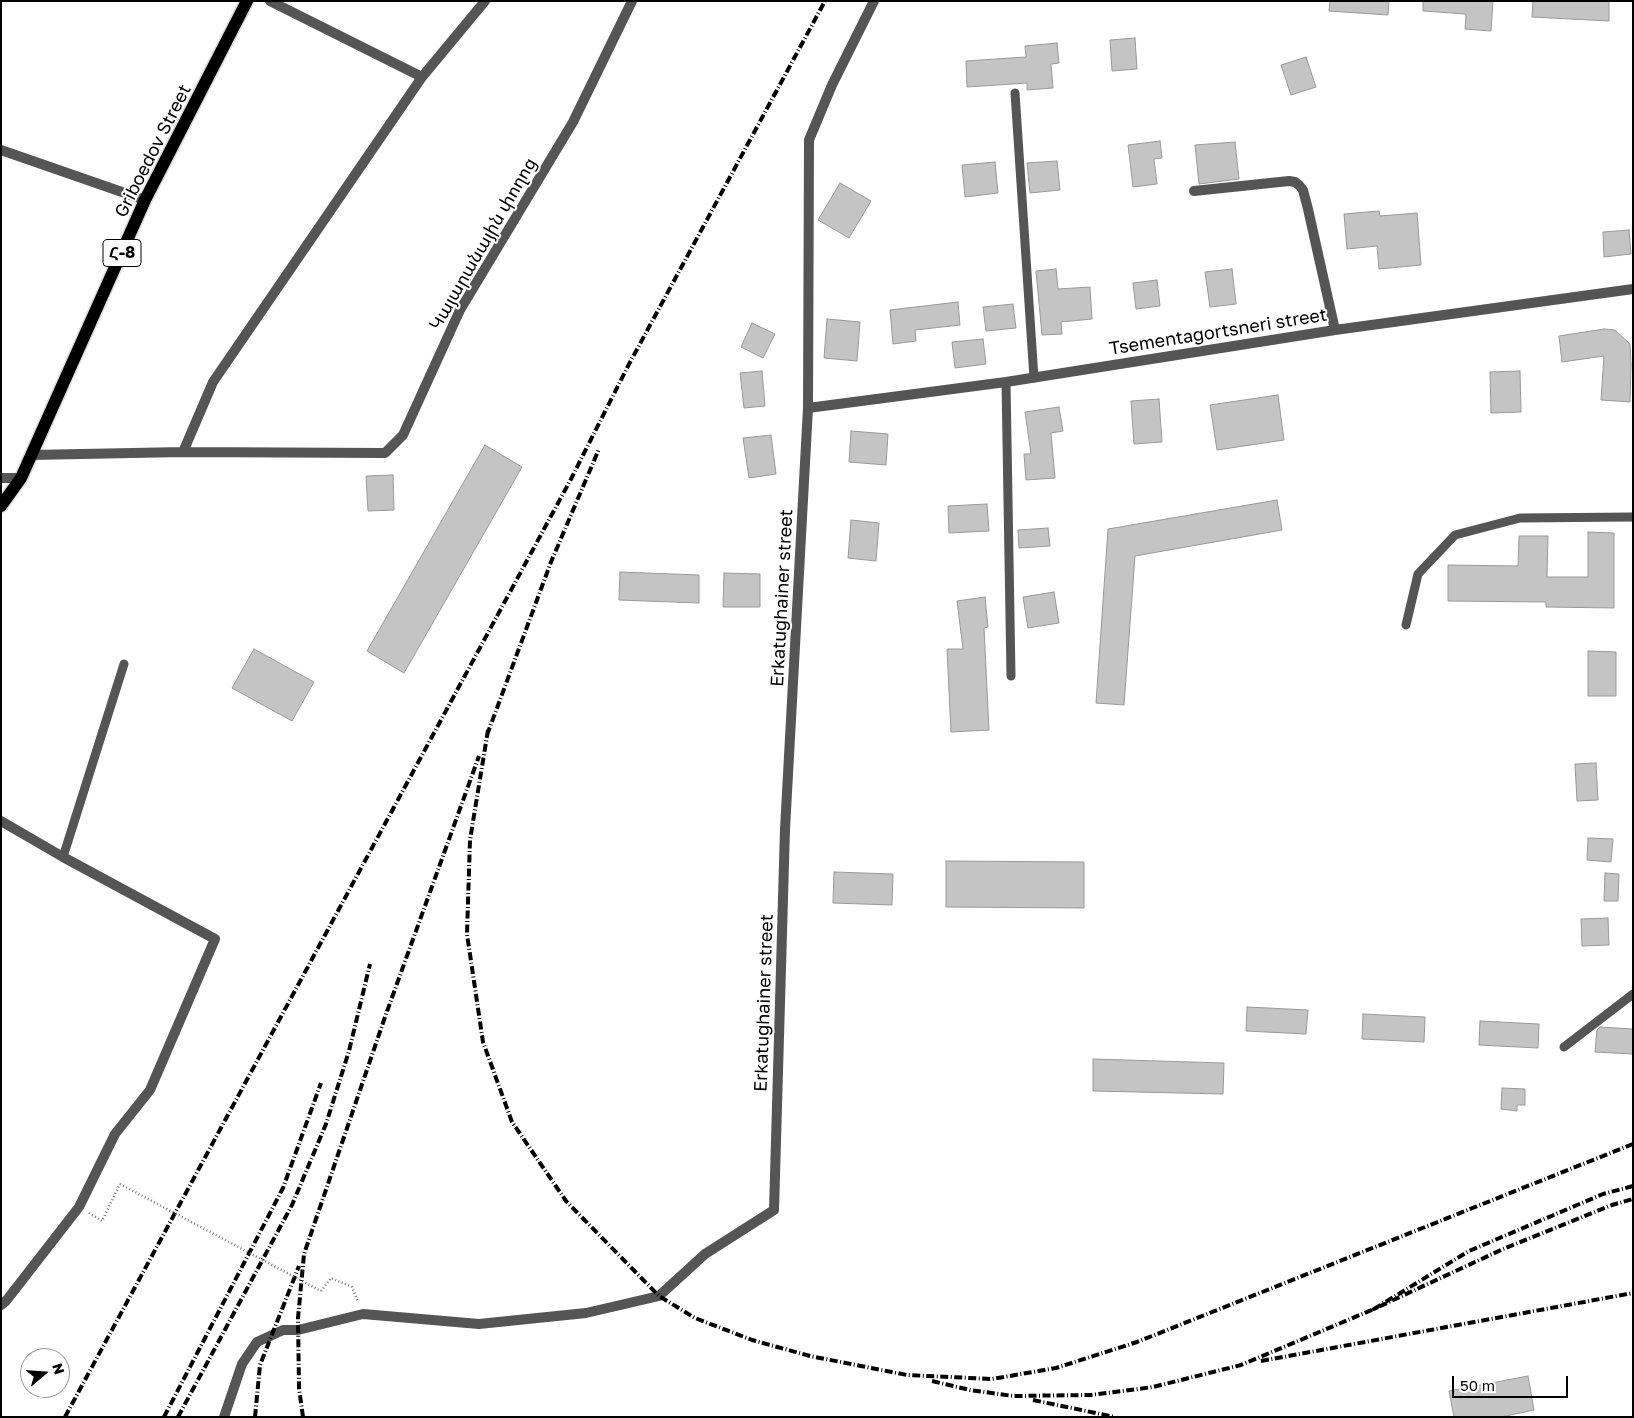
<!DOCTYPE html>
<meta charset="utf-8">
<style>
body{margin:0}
#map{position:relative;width:1634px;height:1418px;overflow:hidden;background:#fff;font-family:"Golos Text",sans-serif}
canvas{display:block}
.frame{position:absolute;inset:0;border:2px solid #000;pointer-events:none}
.north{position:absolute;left:20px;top:1348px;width:50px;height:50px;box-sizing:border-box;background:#fff;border:1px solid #999;border-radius:50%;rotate:72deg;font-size:14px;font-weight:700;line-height:20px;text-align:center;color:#000}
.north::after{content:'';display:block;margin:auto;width:18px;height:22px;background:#000;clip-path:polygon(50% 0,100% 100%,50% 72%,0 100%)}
.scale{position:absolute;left:1452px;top:1376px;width:116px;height:22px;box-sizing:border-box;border:2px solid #000;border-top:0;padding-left:6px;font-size:15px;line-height:18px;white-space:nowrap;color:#000;-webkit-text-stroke:4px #fff;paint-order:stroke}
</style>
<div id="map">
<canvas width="1634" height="1418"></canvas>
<div class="frame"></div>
<div class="north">N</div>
<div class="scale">50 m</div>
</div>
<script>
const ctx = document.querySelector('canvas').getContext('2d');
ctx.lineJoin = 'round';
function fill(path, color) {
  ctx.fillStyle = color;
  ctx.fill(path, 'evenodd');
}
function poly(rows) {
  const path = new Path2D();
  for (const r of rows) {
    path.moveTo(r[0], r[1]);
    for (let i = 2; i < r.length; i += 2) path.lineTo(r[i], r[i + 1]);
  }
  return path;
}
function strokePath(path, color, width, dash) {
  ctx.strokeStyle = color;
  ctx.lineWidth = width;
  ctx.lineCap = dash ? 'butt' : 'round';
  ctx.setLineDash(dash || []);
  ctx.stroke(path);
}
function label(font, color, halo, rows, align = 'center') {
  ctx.font = font + ' "Golos Text","Noto Sans Armenian",sans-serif';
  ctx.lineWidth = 4;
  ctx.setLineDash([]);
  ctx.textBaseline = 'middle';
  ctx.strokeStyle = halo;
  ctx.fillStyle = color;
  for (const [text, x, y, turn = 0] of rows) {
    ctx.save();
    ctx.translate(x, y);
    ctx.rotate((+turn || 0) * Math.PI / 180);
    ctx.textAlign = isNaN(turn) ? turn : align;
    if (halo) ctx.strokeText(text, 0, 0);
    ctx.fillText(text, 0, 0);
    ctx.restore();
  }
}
const building = poly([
 [1330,1,1389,1,1388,15,1329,11,1330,1],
 [1423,1,1493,1,1491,31,1465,29,1466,14,1423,11,1423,1],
 [1533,1,1609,1,1609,21,1532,17,1533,1],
 [1135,38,1137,69,1112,71,1110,40,1135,38],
 [1057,43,1059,63,1051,64,1053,88,1027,90,1027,83,967,87,966,61,1026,57,1025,46,1057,43],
 [1306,57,1316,87,1291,95,1281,65,1306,57],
 [1160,141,1162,158,1154,159,1157,184,1133,187,1128,145,1160,141],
 [1235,142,1239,179,1199,184,1195,145,1235,142],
 [1057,161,1060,190,1030,193,1027,163,1057,161],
 [995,162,998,193,965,197,962,165,995,162],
 [840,183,871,201,849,238,818,220,840,183],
 [1379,211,1380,216,1417,213,1421,265,1379,269,1377,246,1347,249,1344,214,1379,211],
 [1629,230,1631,254,1604,257,1603,232,1629,230],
 [1056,269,1058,289,1090,287,1092,319,1061,322,1062,334,1042,335,1036,271,1056,269],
 [1232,269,1236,304,1210,307,1205,272,1232,269],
 [1157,280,1160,306,1136,309,1133,283,1157,280],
 [958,302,960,325,915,330,916,341,893,344,890,310,958,302],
 [1013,304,1016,328,986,331,983,307,1013,304],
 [827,319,860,322,857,361,824,358,827,319],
 [752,323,775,334,763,358,741,347,752,323],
 [1604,329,1615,330,1630,344,1631,365,1630,402,1601,400,1604,356,1562,362,1559,336,1604,329],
 [983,339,986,364,955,368,952,342,983,339],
 [762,371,765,406,744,408,740,373,762,371],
 [1520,371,1521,412,1491,413,1490,372,1520,371],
 [1278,395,1284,440,1217,450,1210,405,1278,395],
 [1159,399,1162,442,1134,444,1131,401,1159,399],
 [1059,407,1063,431,1051,433,1055,478,1026,480,1024,454,1031,454,1025,412,1059,407],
 [851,431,888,434,886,465,849,462,851,431],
 [771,435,776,474,749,478,743,438,771,435],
 [485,445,522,467,404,673,367,651,485,445],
 [393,475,394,510,368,511,366,476,393,475],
 [1277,500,1282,530,1135,556,1124,705,1096,703,1108,529,1277,500],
 [987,504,989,531,949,533,948,506,987,504],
 [851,520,879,523,876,561,848,558,851,520],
 [1048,528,1050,546,1019,548,1018,530,1048,528],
 [1588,532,1614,533,1614,608,1546,607,1546,602,1448,601,1448,565,1518,566,1519,536,1548,536,1547,577,1588,577,1588,532],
 [620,572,699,575,699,603,619,600,620,572],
 [724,573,760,574,760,607,723,607,724,573],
 [1054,592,1059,623,1028,628,1023,597,1054,592],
 [985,597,988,627,984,628,989,730,951,732,947,649,963,649,957,601,985,597],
 [254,649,314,682,292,721,232,688,254,649],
 [1588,651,1616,652,1616,696,1588,696,1588,651],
 [1596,763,1598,800,1577,801,1575,764,1596,763],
 [1588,838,1613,839,1611,862,1587,860,1588,838],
 [946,861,1084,862,1084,908,946,907,946,861],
 [834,872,893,874,892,905,833,903,834,872],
 [1605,873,1619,874,1618,901,1604,901,1605,873],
 [1608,918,1609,945,1582,946,1581,919,1608,918],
 [1247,1007,1308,1010,1306,1034,1246,1031,1247,1007],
 [1363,1014,1425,1017,1424,1042,1362,1039,1363,1014],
 [1480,1021,1539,1024,1538,1048,1479,1045,1480,1021],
 [1600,1027,1633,1029,1633,1054,1595,1052,1597,1030,1600,1027],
 [1093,1059,1224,1063,1223,1094,1093,1091,1093,1059],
 [1502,1088,1525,1089,1525,1105,1517,1105,1517,1111,1501,1109,1502,1088],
 [1528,1376,1534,1410,1501,1417,1454,1417,1449,1391,1528,1376]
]);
fill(building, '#c4c4c4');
strokePath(building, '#999', 1);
const primary = poly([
 [1,506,21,478,145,200,247,1]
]);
strokePath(primary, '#dbdbdb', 15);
strokePath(poly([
 [89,1213,102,1221,120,1184],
 [321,1291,331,1278,352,1287,358,1302]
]), '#777', 2.5, [1, 2.5]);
strokePath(poly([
 [1015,93,1034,378],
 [1006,382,1011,676],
 [1406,625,1418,574,1455,535,1520,518,1633,517],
 [63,857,124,664],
 [1564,1047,1633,994]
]), '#555', 9);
strokePath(poly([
 [270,1,422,77],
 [1,150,145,200],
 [1194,191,1289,181,1295,182,1299,185,1303,190,1308,209,1335,330],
 [808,408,1006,382,1335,330,1633,289],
 [183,452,213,382,422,77,485,1],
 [31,455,183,452,385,453,403,435,460,310,573,122,632,1],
 [1,478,21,478],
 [1,821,63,857,215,939,150,1090,115,1134,79,1207,6,1301,1,1305],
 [224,1417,242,1364,257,1342,283,1330,298,1330,363,1314,479,1324,586,1313,659,1296,705,1254,774,1210,785,829,808,408,809,140,832,85,874,1]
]), '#555', 10);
strokePath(primary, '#000', 12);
strokePath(poly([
 [488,730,470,840,467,934,483,1042,512,1122,566,1201,659,1296,695,1318,752,1340,810,1356,907,1375,992,1379,1056,1368,1137,1342,1633,1144],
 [487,735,551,562,599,449],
 [1633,1186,1603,1194,1469,1251,1374,1309,1503,1249,1612,1205,1633,1199],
 [1261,1361,1633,1293],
 [932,1381,970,1390,1013,1396,1091,1395,1153,1387,1241,1365,1374,1309],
 [1033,1400,1115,1417],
 [65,1417,571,479,628,366,825,1],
 [164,1417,283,1188,321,1083],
 [178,1417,292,1205,326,1124,349,1051,370,964],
 [255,1417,260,1365,299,1266],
 [303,1417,299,1388,298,1318,304,1254,385,1017,479,756]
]), '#000', 4, [8, 2.5, 1, 2.5]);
strokePath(poly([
 [120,1184,321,1291]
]), '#777', 2.5, [1, 2.5]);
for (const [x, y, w] of [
 [122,253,38]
]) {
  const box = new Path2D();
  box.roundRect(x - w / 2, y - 13.5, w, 27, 4);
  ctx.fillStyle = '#fff';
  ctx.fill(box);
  strokePath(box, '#000', 1);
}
label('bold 16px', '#000', null, [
 ["Հ-8",122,253]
]);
label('18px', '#000', '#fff', [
 ["Griboedov Street",153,151,-63],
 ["Կայարանային փողոց",483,244,-60],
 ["Tsementagortsneri street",1218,332,-9],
 ["Erkatughainer street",782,598,-87],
 ["Erkatughainer street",764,1003,-88]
]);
</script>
